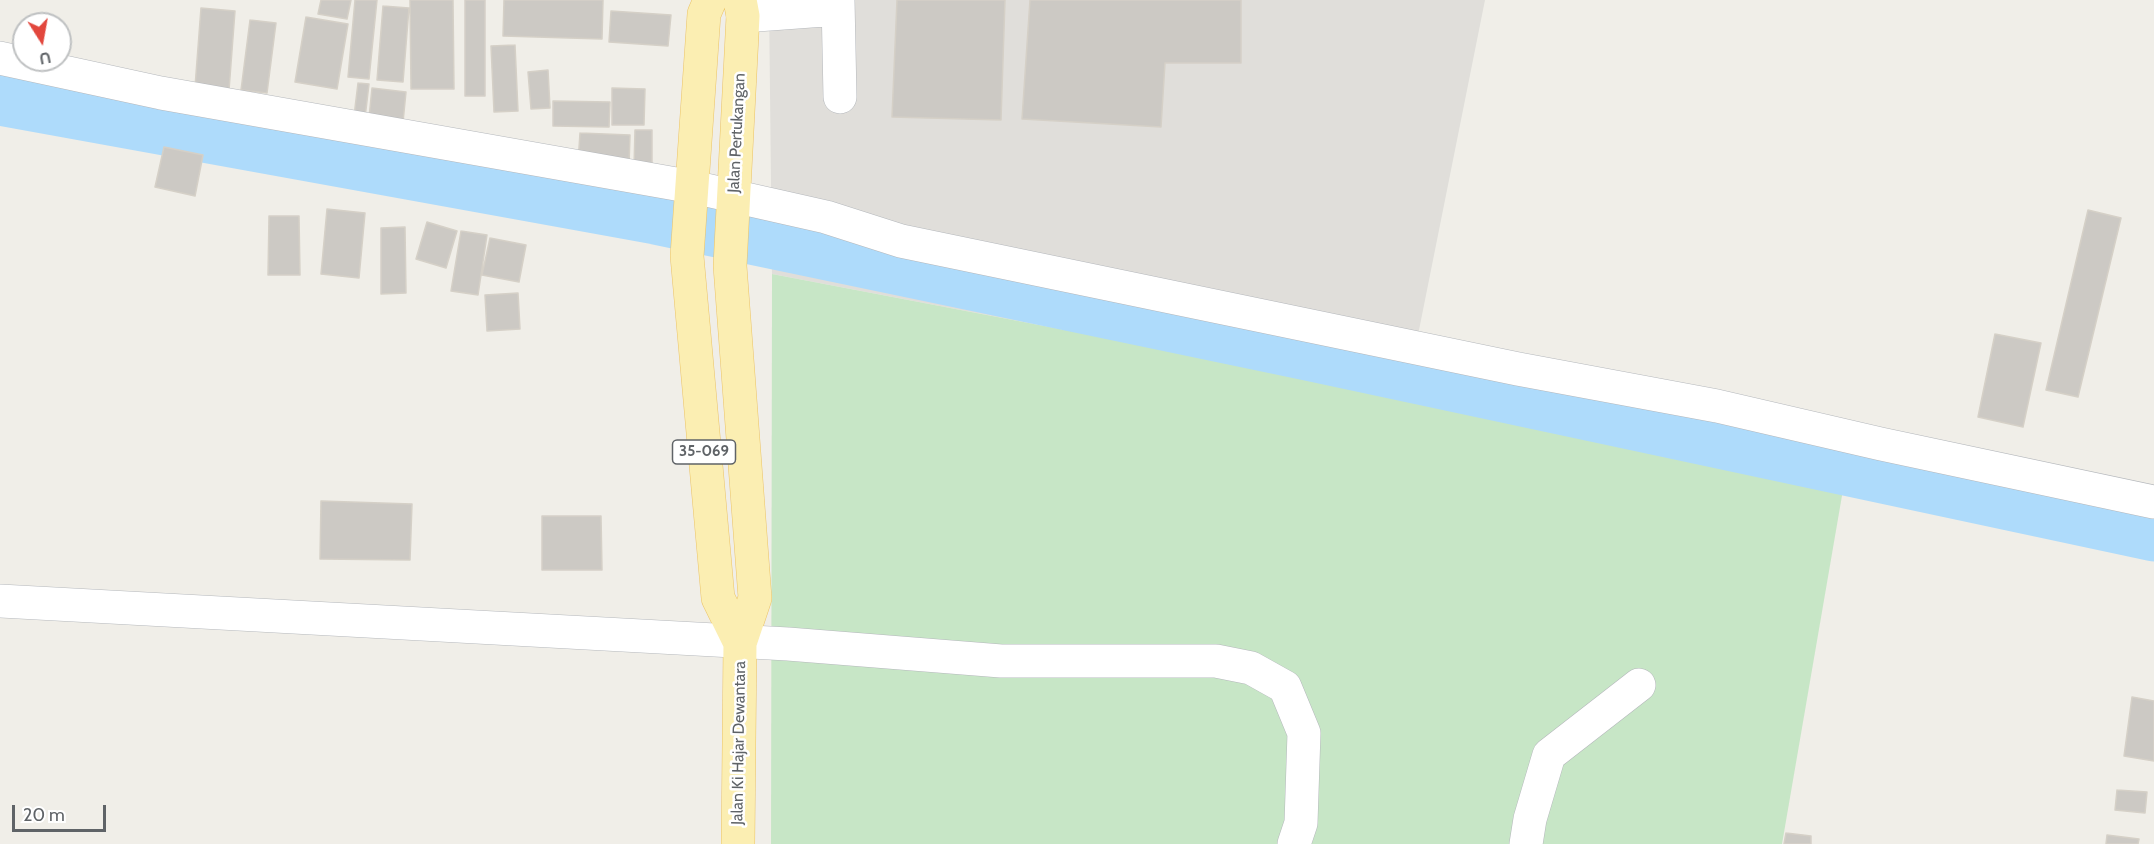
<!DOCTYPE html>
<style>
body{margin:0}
#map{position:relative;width:2154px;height:844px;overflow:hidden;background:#f0eee8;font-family:Cabin,sans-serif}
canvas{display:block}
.north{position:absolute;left:12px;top:12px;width:60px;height:60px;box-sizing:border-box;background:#fff;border:2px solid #bfc1c2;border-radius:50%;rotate:169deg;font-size:16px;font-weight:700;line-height:24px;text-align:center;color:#5f6367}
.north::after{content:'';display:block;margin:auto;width:21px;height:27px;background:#e2473d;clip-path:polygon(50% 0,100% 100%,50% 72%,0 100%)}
.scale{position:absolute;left:12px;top:805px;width:94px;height:27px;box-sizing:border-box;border:3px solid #5f6367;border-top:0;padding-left:8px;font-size:18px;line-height:21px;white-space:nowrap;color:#5f6367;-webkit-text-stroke:4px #fff;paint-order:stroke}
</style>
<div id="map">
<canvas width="2154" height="844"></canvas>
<div class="north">U</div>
<div class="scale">20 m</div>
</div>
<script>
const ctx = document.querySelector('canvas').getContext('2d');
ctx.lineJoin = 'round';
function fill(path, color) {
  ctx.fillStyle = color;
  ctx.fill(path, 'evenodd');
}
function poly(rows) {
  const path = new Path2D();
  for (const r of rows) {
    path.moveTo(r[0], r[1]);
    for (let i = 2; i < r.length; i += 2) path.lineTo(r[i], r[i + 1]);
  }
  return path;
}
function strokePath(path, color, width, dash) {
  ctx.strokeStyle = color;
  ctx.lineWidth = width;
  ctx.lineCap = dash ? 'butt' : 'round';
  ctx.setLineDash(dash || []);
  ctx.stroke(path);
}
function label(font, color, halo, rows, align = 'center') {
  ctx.font = font + ' Cabin,sans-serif';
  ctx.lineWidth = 5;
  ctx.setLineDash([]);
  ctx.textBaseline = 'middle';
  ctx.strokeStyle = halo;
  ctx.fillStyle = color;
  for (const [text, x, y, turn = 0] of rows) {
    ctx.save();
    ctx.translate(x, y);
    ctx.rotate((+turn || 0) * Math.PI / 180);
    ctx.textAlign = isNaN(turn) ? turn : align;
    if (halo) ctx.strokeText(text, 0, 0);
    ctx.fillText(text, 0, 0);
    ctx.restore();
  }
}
fill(poly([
 [769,0,1485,0,1406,395,772,274]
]), '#e0deda');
fill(poly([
 [772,274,1406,395,1844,484,1782,844,771,844]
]), '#c7e6c6');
strokePath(poly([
 [0,97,656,216,1308,352,2154,533]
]), '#aedbfb', 57);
const building = poly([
 [321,0,351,0,347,19,318,14,321,0],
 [355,0,377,0,369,79,348,77,355,0],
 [410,0,453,0,454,89,411,89,410,0],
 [465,0,485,0,485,96,465,96,465,0],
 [504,0,603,0,602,39,503,36,504,0],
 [897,0,1005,0,1001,120,892,117,897,0],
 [1030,0,1241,0,1241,63,1165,63,1161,127,1022,119,1030,0],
 [383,6,409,8,403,82,377,80,383,6],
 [201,8,235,11,229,90,195,87,201,8],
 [611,11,671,15,668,46,609,42,611,11],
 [306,17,348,24,337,89,295,82,306,17],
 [250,20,276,23,267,93,241,90,250,20],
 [515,45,518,111,494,112,491,46,515,45],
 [548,70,550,108,531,109,528,72,548,70],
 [358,83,369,84,365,118,354,116,358,83],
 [372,88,406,92,403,122,369,118,372,88],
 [612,88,645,89,644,125,612,125,612,88],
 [553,101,610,102,609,127,553,126,553,101],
 [635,130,652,130,652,166,634,167,635,130],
 [580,133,630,135,629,165,578,163,580,133],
 [164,147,203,155,195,196,155,187,164,147],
 [327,209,365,213,359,278,321,274,327,209],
 [2088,210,2121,218,2078,397,2046,390,2088,210],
 [269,216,299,216,300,275,268,275,269,216],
 [427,222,457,231,446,268,416,259,427,222],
 [405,227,406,293,381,294,381,228,405,227],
 [461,231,487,235,478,295,451,291,461,231],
 [490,238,526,245,519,282,482,275,490,238],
 [518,293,520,329,487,331,485,295,518,293],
 [1995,334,2041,343,2023,427,1978,417,1995,334],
 [321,501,412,504,410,560,320,559,321,501],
 [542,516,601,516,602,570,542,570,542,516],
 [2132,697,2154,701,2154,761,2124,756,2132,697],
 [2117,790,2147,792,2145,813,2115,810,2117,790],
 [1786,833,1811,836,1811,844,1784,844,1786,833],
 [2107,835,2139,839,2138,844,2106,844,2107,835]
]);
fill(building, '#ccc9c4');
strokePath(building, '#d5d0c7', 1.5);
const minor = poly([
 [838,0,840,97],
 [743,16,838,9],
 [0,58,161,93,693,187,826,217,901,241,1518,369,1717,406,1881,444,2154,502],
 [0,601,788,644,1001,661,1216,661,1251,668,1285,687,1304,733,1301,823,1294,844],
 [1526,844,1530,819,1549,755,1639,685]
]);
const major = poly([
 [710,0,704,14,687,256,718,598,740,643],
 [738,844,740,643,755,598,730,266,743,16,740,0]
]);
strokePath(minor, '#b5b8bc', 34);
strokePath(major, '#ebc366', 34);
strokePath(minor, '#fff', 33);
strokePath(major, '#fbeeb2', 33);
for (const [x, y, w] of [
 [704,452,63]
]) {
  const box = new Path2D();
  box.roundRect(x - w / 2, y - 12, w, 24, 4.5);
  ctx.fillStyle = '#fff';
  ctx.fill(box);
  strokePath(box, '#5f6367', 1.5);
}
label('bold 15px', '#5f6367', null, [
 ["35-069",704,452]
]);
label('16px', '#5f6367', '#fff', [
 ["Jalan Pertukangan",737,133,-87],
 ["Jalan Ki Hajar Dewantara",739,743,-89]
]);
</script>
